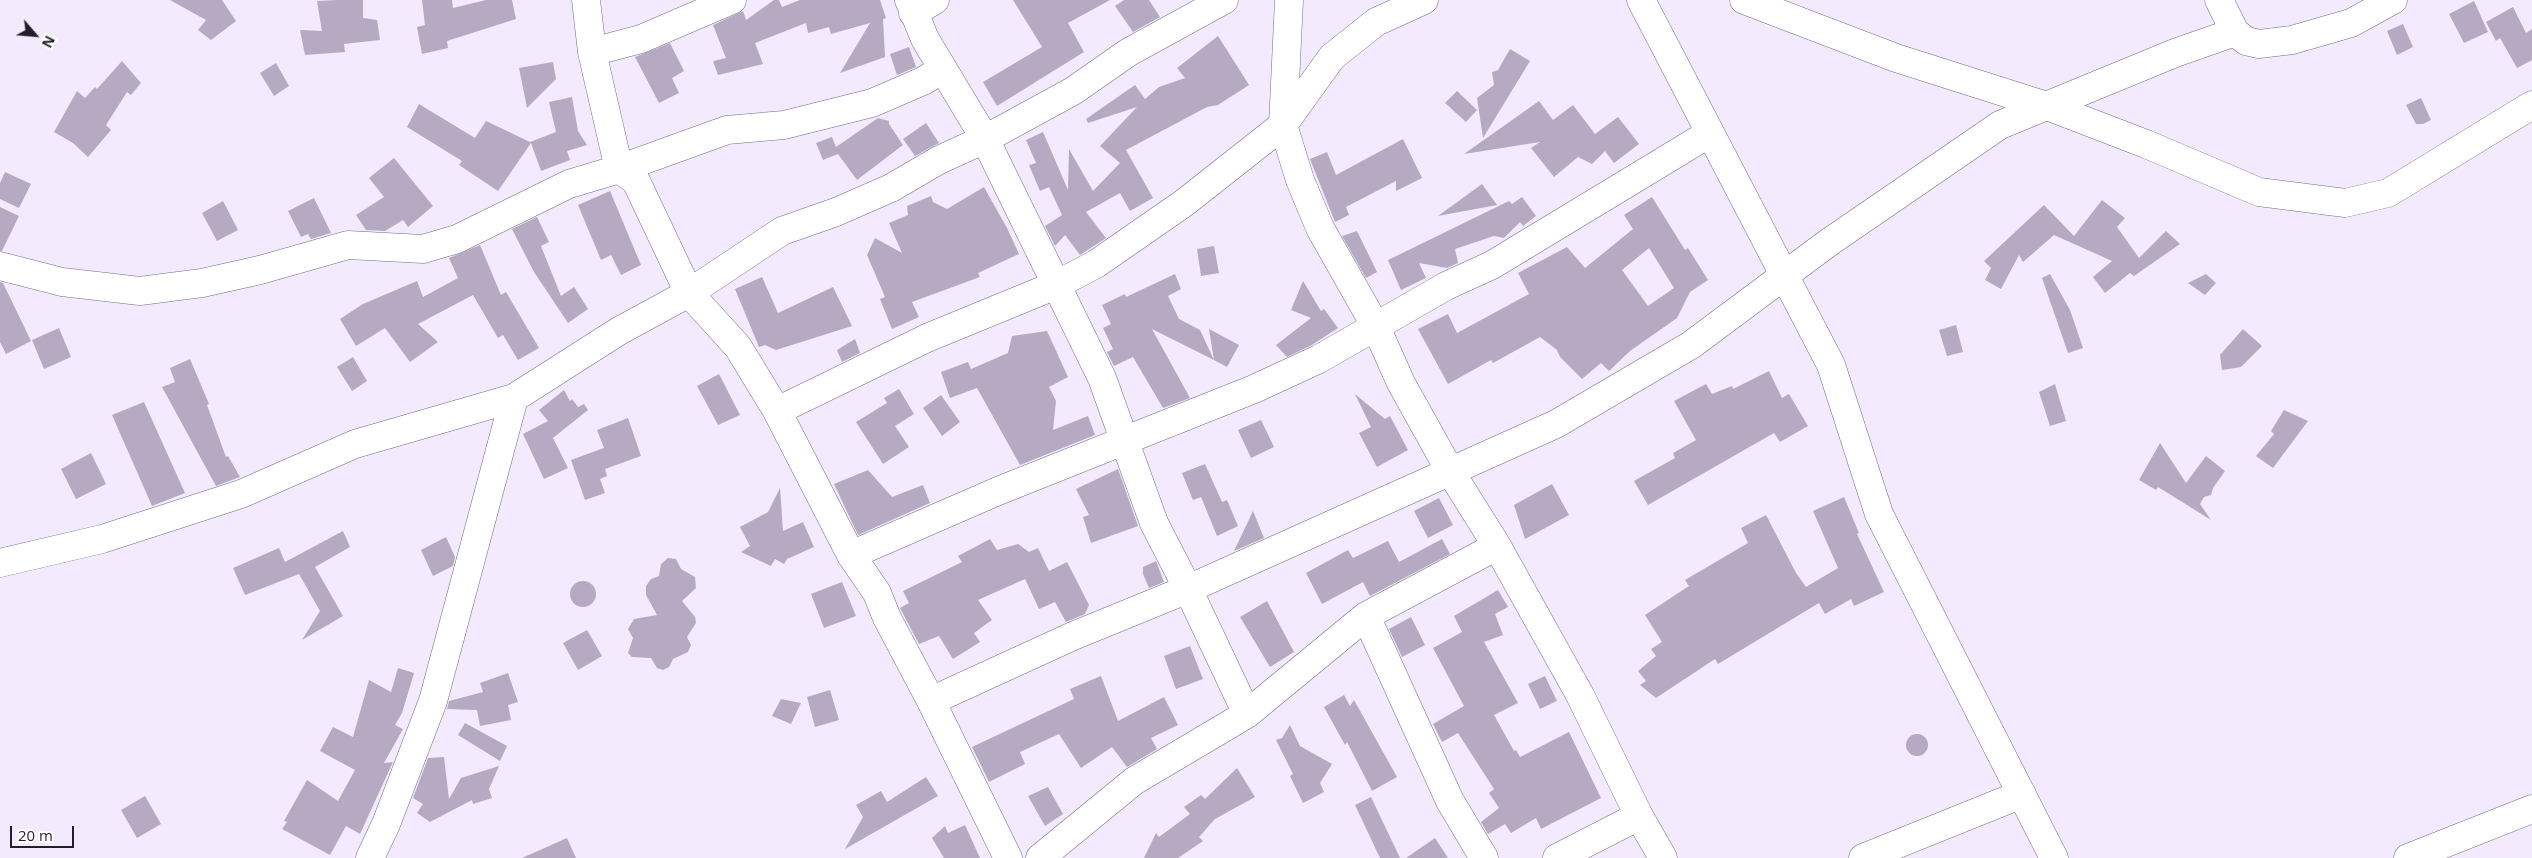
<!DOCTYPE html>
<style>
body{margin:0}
#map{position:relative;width:2532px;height:858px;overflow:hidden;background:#f3eafe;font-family:"Open Sans",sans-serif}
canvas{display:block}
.north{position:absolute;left:10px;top:10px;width:50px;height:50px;-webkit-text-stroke:4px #fff;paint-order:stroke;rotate:117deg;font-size:14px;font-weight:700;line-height:20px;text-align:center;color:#231f28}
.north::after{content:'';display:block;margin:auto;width:18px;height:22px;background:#231f28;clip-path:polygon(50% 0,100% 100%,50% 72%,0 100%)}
.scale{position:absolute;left:10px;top:826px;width:64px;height:22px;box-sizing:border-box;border:2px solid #231f28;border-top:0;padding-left:6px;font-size:15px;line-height:18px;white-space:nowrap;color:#231f28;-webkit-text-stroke:4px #fff;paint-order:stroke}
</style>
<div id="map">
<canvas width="2532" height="858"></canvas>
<div class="north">N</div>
<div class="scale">20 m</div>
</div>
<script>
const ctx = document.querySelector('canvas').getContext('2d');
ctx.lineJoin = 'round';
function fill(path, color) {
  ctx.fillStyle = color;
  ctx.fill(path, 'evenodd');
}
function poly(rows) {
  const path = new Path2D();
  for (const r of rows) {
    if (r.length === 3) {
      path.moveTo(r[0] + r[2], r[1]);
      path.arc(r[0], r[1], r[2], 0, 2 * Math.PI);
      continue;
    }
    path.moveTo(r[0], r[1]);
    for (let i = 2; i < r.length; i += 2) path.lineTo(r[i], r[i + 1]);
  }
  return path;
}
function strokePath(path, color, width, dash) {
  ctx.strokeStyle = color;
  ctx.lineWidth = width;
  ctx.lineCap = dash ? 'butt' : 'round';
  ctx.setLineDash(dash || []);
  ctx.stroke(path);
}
fill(poly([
 [170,0,222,0,236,21,211,40,198,30,206,20],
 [339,0,363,0,363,18,377,20,380,40,344,44,345,52,305,55,300,30,322,31,317,1],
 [422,0,452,0,453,8,486,0,512,0,516,19,447,41,448,48,422,54,417,27,425,25],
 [774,0,779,0,782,7,800,0,880,0,886,18,883,19,885,57,840,73,870,23,831,34,829,27,808,33,806,23,755,43,763,64,718,75,713,61,726,58,713,25,743,11,746,20],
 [1013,0,1110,0,1068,23,1084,52,997,106,983,82,1042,47],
 [1124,0,1149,0,1160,17,1133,32,1115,6],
 [2474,1,2488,32,2464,43,2449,14],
 [2513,7,2526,33,2532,29,2532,60,2517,68,2500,38,2496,41,2486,22],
 [2403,24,2413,47,2397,55,2387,31],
 [1218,36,1249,85,1218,105,1207,107,1126,150,1153,198,1130,211,1120,193,1086,212,1106,238,1080,255,1065,235,1055,246,1045,226,1062,215,1049,187,1040,191,1029,165,1036,163,1026,140,1043,132,1068,190,1069,149,1093,191,1120,163,1100,146,1137,107,1088,123,1086,119,1135,85,1145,99,1159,87,1185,78,1177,68],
 [670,43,684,71,672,78,679,93,659,103,635,57],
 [909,47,916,67,897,75,890,54],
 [1510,49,1530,61,1483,138,1477,98,1494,85,1492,72,1498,70],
 [122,61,141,83,131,95,127,92,106,125,111,130,88,157,73,143,54,132,77,91,85,98,95,87,97,89],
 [553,62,556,79,527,108,519,68],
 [276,63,289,86,274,96,260,73],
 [1457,91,1477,110,1466,122,1445,103],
 [572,97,578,131,587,145,567,151,570,160,541,171,531,143,498,191,459,165,462,161,407,127,419,104,475,138,486,121,530,142,556,132,549,102],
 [2421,98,2431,120,2423,124,2416,124,2406,105],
 [1539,101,1553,120,1573,105,1595,134,1618,117,1639,144,1614,163,1605,151,1592,164,1578,157,1554,177,1531,148,1540,142,1464,154],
 [878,118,889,121,889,124,903,145,857,180,838,154,823,160,816,143,832,137,836,147],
 [926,123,939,143,915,156,903,139],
 [1403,139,1422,178,1396,191,1396,181,1346,207,1349,215,1335,222,1310,159,1327,152,1336,175],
 [394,158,433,206,408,227,403,220,385,231,366,230,356,215,384,197,369,178],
 [5,172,31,184,19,208,0,199,0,183],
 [1482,184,1497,205,1438,216],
 [984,187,1007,228,1019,254,978,273,980,277,912,302,919,317,892,329,880,299,885,297,867,255,875,238,902,253,889,223,908,215,907,206,931,196,933,202,947,209],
 [610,191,641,265,621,275,611,255,601,260,578,205],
 [1522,197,1536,216,1523,226,1520,222,1504,238,1494,236,1455,249,1458,263,1447,268,1419,263,1426,278,1401,290,1388,260,1509,201,1512,204],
 [1652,197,1685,250,1688,248,1708,280,1690,292,1677,318,1630,351,1609,371,1601,363,1582,379,1560,357,1557,350,1540,337,1493,363,1491,360,1448,384,1418,329,1448,314,1457,333,1529,294,1518,273,1567,247,1585,268,1633,229,1624,215],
 [1649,248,1674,288,1648,306,1622,270],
 [314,198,331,233,311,239,308,234,301,237,288,211],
 [2102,200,2125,218,2117,227,2139,258,2166,231,2180,244,2134,276,2130,273,2105,293,2093,277,2112,261,2054,235,2023,262,2019,255,2001,289,1985,280,1991,268,1984,261,2044,205,2074,236],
 [223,201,238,230,217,241,202,213],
 [0,207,19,216,2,251,0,251],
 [537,217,549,242,541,246,561,296,574,287,588,309,568,323,534,272,512,229],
 [1357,231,1377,272,1366,278,1342,236],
 [480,245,501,295,506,292,539,348,518,360,503,335,498,338,473,295,418,324,438,342,410,362,385,328,356,346,340,319,363,304,417,281,423,297,458,278,449,258],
 [1214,246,1219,273,1201,276,1197,249],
 [1175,274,1181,289,1168,296,1179,319,1200,330,1214,360,1152,329,1190,398,1163,408,1133,357,1114,366,1107,352,1113,349,1103,328,1111,324,1102,305,1125,294,1126,297],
 [2050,274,2070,310,2083,348,2068,353,2042,278],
 [2206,274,2216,283,2205,295,2188,283],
 [762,277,778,313,833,287,852,326,776,350,765,345,759,347,735,289],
 [1303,281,1321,311,1324,309,1338,328,1312,345,1287,357,1276,345,1311,318,1291,310],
 [0,282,3,283,31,341,6,354,0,342],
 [1956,325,1963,352,1947,356,1939,330],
 [59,328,71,357,44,369,32,340],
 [1209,329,1239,345,1227,367,1214,360],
 [2243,329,2262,346,2241,367,2222,370,2220,355],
 [1047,331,1068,377,1049,387,1056,401,1053,430,1088,416,1095,435,1020,465,977,388,950,398,941,372,968,362,971,369,1008,353,1012,336],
 [855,339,860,353,842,362,837,350],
 [353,357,367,381,352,391,337,367],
 [190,359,209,404,207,405,226,457,228,456,240,477,216,486,162,387,175,382,170,368],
 [1769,371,1782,398,1789,394,1808,426,1780,442,1774,433,1648,505,1634,481,1675,458,1673,453,1696,440,1674,401,1706,384,1712,394,1732,386,1733,389],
 [719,374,740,415,718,425,697,386],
 [2055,384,2066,421,2050,426,2039,392],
 [899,389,914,414,895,426,909,447,883,464,856,422,887,403,884,398],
 [564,390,570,401,572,399,578,407,584,404,588,410,553,438,568,468,544,479,523,434,548,421,539,410],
 [1355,394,1385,419,1390,416,1408,450,1377,467,1359,433,1371,427],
 [941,395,960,422,942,436,923,408],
 [144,402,185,493,152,506,112,415],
 [2284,410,2308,421,2273,468,2256,456,2274,434,2271,431],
 [628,418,641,456,605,469,607,476,600,479,605,493,585,500,571,460,604,448,597,430],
 [1261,420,1274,447,1251,458,1238,430],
 [2160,443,2186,483,2206,456,2225,471,2213,488,2211,495,2204,497,2200,504,2211,520,2158,487,2156,490,2139,480],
 [91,453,106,484,76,499,61,469],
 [1205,464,1222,502,1227,500,1238,526,1217,536,1201,497,1193,500,1182,473],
 [1118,469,1138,526,1091,543,1083,517,1089,515,1076,489],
 [868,470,892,497,923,485,930,503,858,535,834,484],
 [1552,484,1569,515,1525,539,1514,505],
 [780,488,783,531,803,522,814,547,787,559,784,564,775,559,771,566,741,552,750,546,740,527,768,512],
 [1844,497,1859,533,1857,534,1884,592,1854,606,1851,599,1825,614,1819,603,1718,664,1715,659,1656,698,1640,685,1646,681,1638,671,1656,656,1651,649,1662,642,1645,615,1689,586,1685,580,1748,543,1741,528,1766,515,1796,573,1806,587,1838,568,1813,511],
 [1439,498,1453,525,1428,538,1414,511],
 [1253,511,1264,538,1234,551],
 [343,531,350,547,315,567,343,616,302,640,320,611,299,574,245,595,233,568,279,548,285,562],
 [446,537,455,557,453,566,433,576,421,550],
 [990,539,997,550,1018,544,1029,552,1038,548,1049,571,1067,562,1089,605,1085,614,1066,622,1055,602,1039,609,1025,579,978,600,992,620,974,633,980,642,953,659,939,636,919,644,900,608,909,603,903,591,962,562,958,556],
 [1442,539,1450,554,1370,596,1363,582,1322,604,1306,573,1348,550,1353,558,1388,541,1399,562],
 [668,558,676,559,681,569,695,577,696,588,682,601,695,617,696,623,687,637,691,645,688,652,673,659,669,667,663,670,657,668,651,658,632,657,628,653,633,638,628,629,634,619,657,615,646,595,646,586,651,579,659,576,661,564],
 [1156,561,1164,582,1149,588,1143,574,1143,567],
 [583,594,13],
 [842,582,856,616,824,628,811,594],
 [1498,590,1508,607,1495,614,1503,635,1484,642,1518,703,1494,715,1514,751,1516,750,1520,757,1569,732,1601,798,1541,829,1536,818,1511,833,1505,824,1488,834,1481,822,1499,808,1489,793,1494,789,1458,733,1442,742,1433,724,1464,706,1433,648,1462,632,1454,616],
 [1267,601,1294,652,1270,667,1240,617],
 [1411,617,1425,645,1402,657,1389,629],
 [587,630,602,656,578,670,563,643],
 [1190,646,1203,679,1176,689,1164,656],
 [398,668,414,673,402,713,395,725,403,729,384,763,393,762,360,834,346,826,330,855,282,829,287,822,284,821,307,780,338,801,355,770,320,751,333,727,353,737,369,680,391,692],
 [508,673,518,702,508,705,511,720,480,726,477,710,447,709,449,701,483,692,480,683],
 [1101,676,1118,721,1164,697,1178,725,1151,738,1157,749,1127,767,1112,747,1081,768,1059,734,1020,752,1025,764,989,782,972,747,1074,699,1070,689],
 [1545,676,1557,701,1540,709,1528,684],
 [830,690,839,720,815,727,807,697],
 [1344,695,1350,706,1354,700,1397,777,1372,791,1347,742,1345,745,1324,707],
 [781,699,801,703,791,724,772,716],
 [465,723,507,746,500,761,458,735],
 [1290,725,1300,746,1332,764,1320,783,1324,792,1303,803,1290,776,1293,774,1276,740,1282,738],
 [1917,745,11],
 [444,757,449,799,461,778,499,766,489,789,492,798,473,804,472,800,430,822,417,813,423,804,413,798,428,758],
 [1237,768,1255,797,1215,819,1199,837,1203,841,1178,858,1144,858,1156,833,1159,837,1190,814,1184,807,1201,795,1205,799],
 [926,777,938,796,845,849,863,817,856,805,881,791,887,802],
 [1048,787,1063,814,1045,826,1028,796],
 [145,796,161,824,137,838,121,810],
 [1371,797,1400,858,1380,858,1355,805],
 [965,825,980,858,944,858,932,838,945,826,948,833],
 [567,838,576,858,522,858],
 [1435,838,1448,858,1406,858]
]), '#b5aac2');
const minor = poly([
 [586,0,592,52,619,169,636,181,689,293,738,347,777,411,851,555,877,593,887,618,931,701,1008,858],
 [909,0,925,39,985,139,1102,378,1154,523,1188,589,1247,714],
 [1289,0,1283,125,1300,180,1320,228,1376,327,1401,383,1450,471,1497,546,1580,695,1639,816,1663,858],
 [1641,0,1831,365,1879,514,2054,858],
 [1744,0,1896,58,2047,106,2146,144,2259,192,2345,203,2388,193,2532,105],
 [2219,0,2235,32],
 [913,13,935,0],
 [592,52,641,39,732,0],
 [0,266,62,282,140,291,202,283,260,270,348,245,423,249,457,239,569,184,619,169,727,130,784,125,872,103,923,81,943,69],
 [777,411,927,338,1056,285,1096,264,1184,203,1283,125,1332,57,1376,22,1424,0],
 [851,555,998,491,1254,389,1319,359,1446,286,1492,265,1710,133],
 [0,563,102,539,241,494,355,444,514,398,619,331,689,293,782,231,836,212,891,188,939,160,985,139,1073,91,1129,52,1224,0],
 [1366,616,1450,801,1484,858],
 [931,701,1073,636,1188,589,1556,424,1691,345,1828,243,2000,125,2175,53,2235,32,2246,41,2259,44,2292,40,2351,23,2393,0],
 [370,858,386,824,433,701,514,398],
 [1040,858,1134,781,1247,714,1366,616,1497,546],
 [1557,858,1639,816],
 [1863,858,2022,794],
 [2408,858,2532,809]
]);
strokePath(minor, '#766c82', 29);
strokePath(minor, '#fff', 28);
</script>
